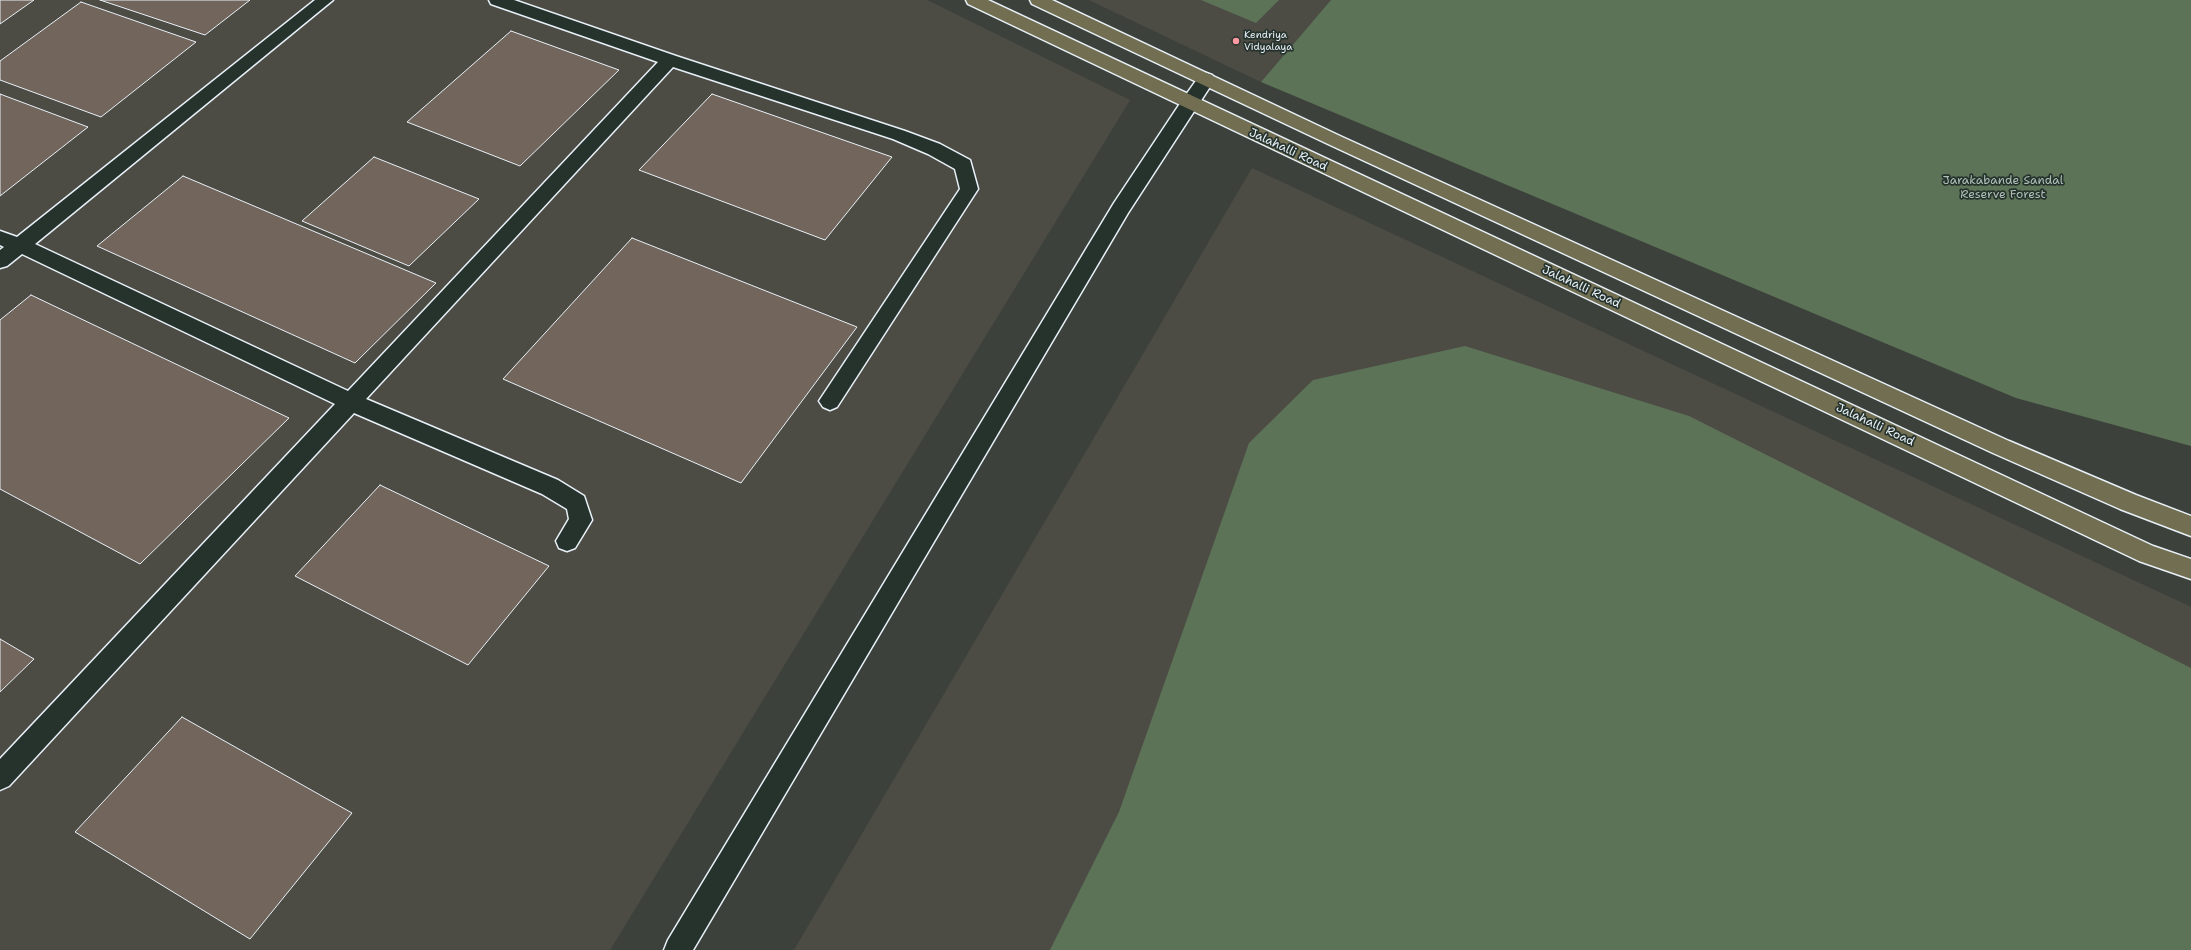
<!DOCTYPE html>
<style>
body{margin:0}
canvas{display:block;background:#3c423b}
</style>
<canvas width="2191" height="950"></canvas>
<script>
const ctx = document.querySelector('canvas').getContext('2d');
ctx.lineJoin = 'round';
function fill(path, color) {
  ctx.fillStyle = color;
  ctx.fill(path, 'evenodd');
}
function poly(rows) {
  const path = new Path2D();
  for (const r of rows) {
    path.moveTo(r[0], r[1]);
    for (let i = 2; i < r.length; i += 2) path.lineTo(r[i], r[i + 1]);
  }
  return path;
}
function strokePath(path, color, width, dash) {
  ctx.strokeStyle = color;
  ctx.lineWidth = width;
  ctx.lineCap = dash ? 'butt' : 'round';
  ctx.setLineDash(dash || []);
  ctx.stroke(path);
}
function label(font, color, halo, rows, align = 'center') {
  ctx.font = font + ' "Shantell Sans",sans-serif';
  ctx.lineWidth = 3.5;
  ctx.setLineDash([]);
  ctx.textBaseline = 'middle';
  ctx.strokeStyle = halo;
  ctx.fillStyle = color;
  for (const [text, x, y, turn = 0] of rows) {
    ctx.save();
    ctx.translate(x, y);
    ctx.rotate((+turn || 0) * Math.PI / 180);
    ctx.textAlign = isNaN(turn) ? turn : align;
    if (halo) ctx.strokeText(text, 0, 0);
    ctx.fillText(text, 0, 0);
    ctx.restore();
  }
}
fill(poly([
 [0,0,927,0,1130,100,610,950,0,950],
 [1089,0,1331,0,1261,82],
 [1252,168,2191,607,2191,950,794,950]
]), '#4c4c45');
fill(poly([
 [1201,0,1279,0,1256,23],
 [1331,0,2191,0,2191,446,2016,398,1261,82],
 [1465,346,1689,416,2191,668,2191,950,1050,950,1119,812,1249,443,1313,380]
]), '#5d7357');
const building = poly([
 [0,0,34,0,0,24,0,0],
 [100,0,250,0,205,35,100,0],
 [81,2,196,42,101,117,0,80,0,61,81,2],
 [511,31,619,70,520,166,407,122,511,31],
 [0,94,88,127,0,196,0,94],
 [712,94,892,157,825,240,639,170,712,94],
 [374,157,479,199,409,266,302,221,374,157],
 [183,176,436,283,355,363,97,246,183,176],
 [632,238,857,327,741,483,503,379,632,238],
 [31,295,289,418,140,564,0,489,0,320,31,295],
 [380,485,549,566,468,665,295,576,380,485],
 [0,639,34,659,0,692,0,639],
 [182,717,352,813,250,939,75,832,182,717]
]);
fill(building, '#71655c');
strokePath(building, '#e8f1f8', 1);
const minor = poly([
 [315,0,333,0,35,244,348,391,658,62,491,4,489,0,514,0,676,56,905,131,940,144,970,160,978,189,837,407,830,410,823,407,819,401,823,395,960,189,955,169,928,154,893,139,673,67,366,399,558,480,584,496,592,520,575,548,567,551,559,548,556,541,569,519,567,509,542,494,354,413,9,786,0,790,0,759,335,404,22,254,7,266,0,268,0,250,4,247,0,245,0,231,17,237,315,0],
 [1206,73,1212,75,1215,79,1128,213,693,950,664,950,668,940,1114,203,1183,99,1200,75,1206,73]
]);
const major = poly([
 [966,0,988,0,2153,546,2191,559,2191,579,2139,561,968,4,966,0],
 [1030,0,1052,0,1340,136,2009,441,2136,495,2191,516,2191,536,2120,509,1993,453,1328,144,1032,4,1030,0]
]);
strokePath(minor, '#e8f1f8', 3);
strokePath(major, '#e8f1f8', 3);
fill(minor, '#26332d');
fill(major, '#726e52');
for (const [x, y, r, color] of [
 [1236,41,4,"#ff9aa2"]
]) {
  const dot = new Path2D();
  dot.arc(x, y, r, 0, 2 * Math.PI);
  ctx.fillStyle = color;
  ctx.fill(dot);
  strokePath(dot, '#26332d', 1.5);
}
label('10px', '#e8f1f8', '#26332d', [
 ["Kendriya",1244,35],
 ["Vidyalaya",1244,47]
], 'left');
label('12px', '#e8f1f8', '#26332d', [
 ["Jalahalli Road",1288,150,25],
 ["Jalahalli Road",1581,287,25],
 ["Jalahalli Road",1875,425,25]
]);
label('12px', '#b0bfb8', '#26332d', [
 ["Jarakabande Sandal",2003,181],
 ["Reserve Forest",2003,195]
]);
</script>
